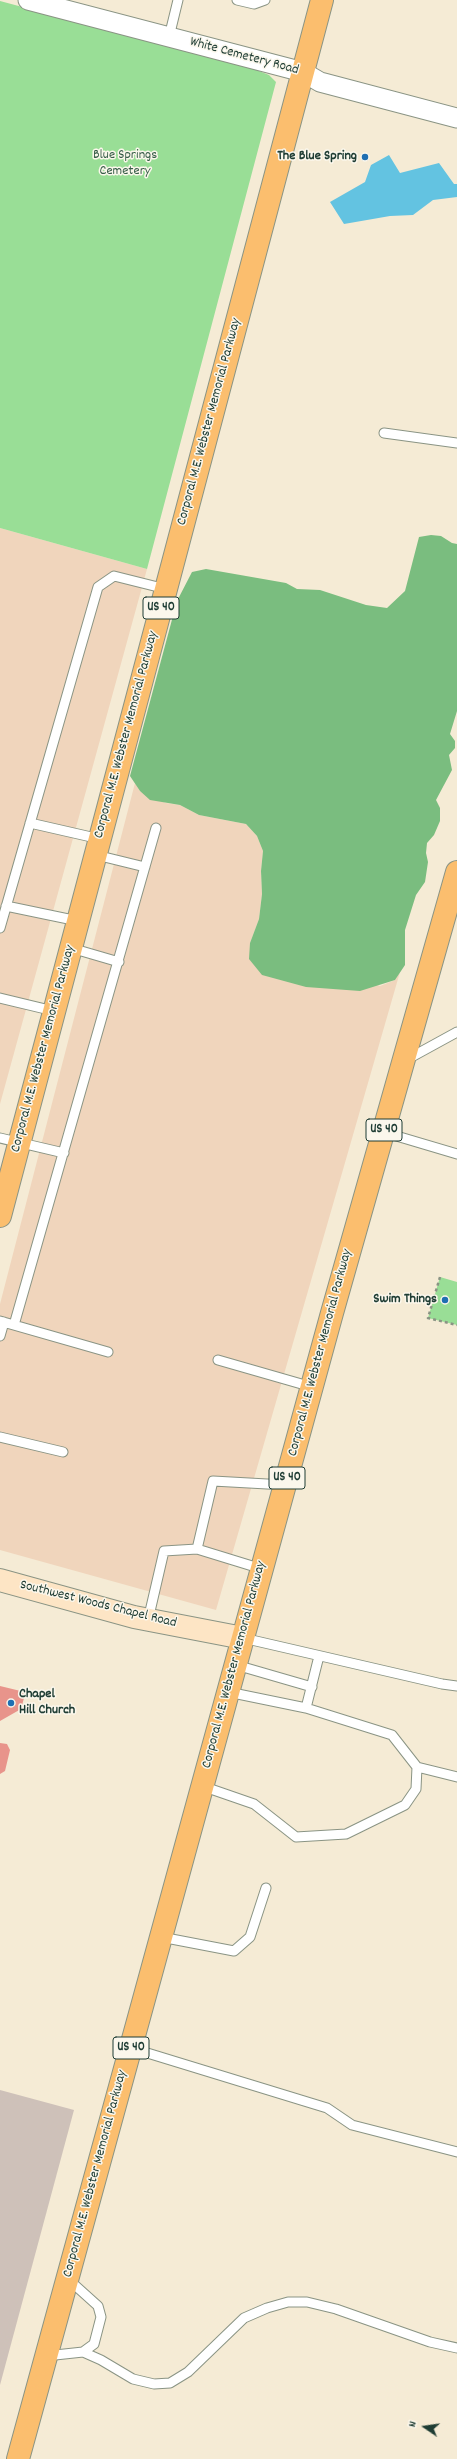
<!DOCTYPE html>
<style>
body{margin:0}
#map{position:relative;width:457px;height:2459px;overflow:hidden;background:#f5ebd5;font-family:Dekko,sans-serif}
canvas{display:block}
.north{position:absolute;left:405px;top:2407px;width:40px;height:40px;-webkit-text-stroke:3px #fbf7ec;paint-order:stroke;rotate:283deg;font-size:11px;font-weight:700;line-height:16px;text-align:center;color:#1f3d34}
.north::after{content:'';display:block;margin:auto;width:14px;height:18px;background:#1f3d34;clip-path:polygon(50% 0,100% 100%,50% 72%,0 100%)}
</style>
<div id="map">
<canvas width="457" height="2459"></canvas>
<div class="north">N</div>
</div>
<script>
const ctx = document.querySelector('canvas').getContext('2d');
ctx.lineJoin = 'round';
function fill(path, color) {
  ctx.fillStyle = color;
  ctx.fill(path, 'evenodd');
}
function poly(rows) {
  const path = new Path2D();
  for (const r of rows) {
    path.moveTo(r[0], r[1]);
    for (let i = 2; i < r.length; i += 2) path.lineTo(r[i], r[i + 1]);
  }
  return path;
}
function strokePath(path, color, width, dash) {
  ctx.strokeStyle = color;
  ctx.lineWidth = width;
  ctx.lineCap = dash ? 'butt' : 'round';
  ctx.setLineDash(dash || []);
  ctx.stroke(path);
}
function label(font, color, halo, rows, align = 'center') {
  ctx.font = font + ' Dekko,sans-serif';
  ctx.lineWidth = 3;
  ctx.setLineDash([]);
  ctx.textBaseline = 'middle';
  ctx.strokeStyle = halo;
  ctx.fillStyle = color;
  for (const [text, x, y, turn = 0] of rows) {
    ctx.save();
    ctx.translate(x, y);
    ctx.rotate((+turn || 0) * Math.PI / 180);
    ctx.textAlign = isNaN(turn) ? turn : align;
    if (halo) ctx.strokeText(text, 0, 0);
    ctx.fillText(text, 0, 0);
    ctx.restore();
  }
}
fill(poly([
 [0,528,147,569,0,1104],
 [135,783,140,791,166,803,180,805,199,815,246,824,257,836,263,851,261,871,262,894,259,919,250,943,380,986,395,980,400,972,216,1610,0,1550,0,1304]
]), '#f0d5bc');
fill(poly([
 [0,2090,74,2110,0,2385]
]), '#cec1b9');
fill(poly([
 [0,1,254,69,269,75,276,82,147,569,0,528],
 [440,1277,457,1282,457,1325,428,1318]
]), '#99de96');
fill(poly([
 [431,535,441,536,452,543,457,544,457,711,450,734,455,741,455,748,449,755,452,770,436,800,440,808,440,821,434,835,427,843,426,853,428,862,425,882,416,895,405,930,405,965,395,980,360,991,306,987,262,975,249,959,250,943,259,919,262,894,261,871,263,851,257,836,246,824,199,815,180,805,150,800,140,791,130,776,177,601,192,572,206,569,286,583,297,589,320,590,366,605,387,608,405,591,419,537]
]), '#7abd7f');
fill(poly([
 [389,155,400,173,439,163,454,184,457,184,457,197,433,200,413,215,390,216,344,224,330,202,365,182,371,165]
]), '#63c3e1');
fill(poly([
 [0,1686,33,1694,24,1698,21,1709,0,1721],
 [0,1743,7,1744,10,1750,5,1771,0,1774]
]), '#e8948b');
const service = poly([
 [237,0,254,4,265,0],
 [169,37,178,0],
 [384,433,457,443],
 [30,823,100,839],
 [96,855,145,867],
 [6,906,78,921],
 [0,928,98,587,114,576,166,589],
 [71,948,119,962],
 [0,998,54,1011],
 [406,1060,457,1032],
 [383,1132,457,1154],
 [0,1138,64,1153],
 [0,1321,108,1352],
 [14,1325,156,828],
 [0,1336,4,1322],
 [218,1360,312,1387],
 [0,1437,63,1452],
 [197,1549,213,1481,285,1485],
 [148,1620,164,1551,197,1549,262,1569],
 [243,1638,442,1684,457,1686],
 [236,1665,312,1687],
 [306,1708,319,1656],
 [417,1767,457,1777],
 [202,1786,254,1804,296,1837,346,1834,405,1805,416,1789,417,1767,392,1735,306,1708,228,1692],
 [161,1937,234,1951,250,1937,266,1888],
 [131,2048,327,2108,352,2125,457,2152],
 [68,2279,98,2306,101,2317,94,2344,83,2352],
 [46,2356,83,2352,101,2360,133,2379,154,2384,170,2383,188,2372,244,2318,267,2308,288,2302,307,2302,336,2309,430,2342,457,2348]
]);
const minor = poly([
 [28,0,303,72,320,82,457,118]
]);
const secondary = poly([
 [0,1580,134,1617,243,1638]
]);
const primary = poly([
 [0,1216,322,0],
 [18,2459,332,1313,457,872]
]);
strokePath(service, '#8a9484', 11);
strokePath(minor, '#8a9484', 21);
strokePath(secondary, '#8a9484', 24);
strokePath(primary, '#8a9484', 24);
strokePath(poly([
 [440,1277,428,1318,457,1325]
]), '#8a9484', 2.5, [3, 3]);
strokePath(service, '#fff', 9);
strokePath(minor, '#fff', 19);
strokePath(secondary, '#fde5c5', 22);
strokePath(primary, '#fbbe6e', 22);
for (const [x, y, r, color] of [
 [365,157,4,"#1f6fb2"],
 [445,1300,4,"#1f6fb2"],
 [11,1703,4,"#1f6fb2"]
]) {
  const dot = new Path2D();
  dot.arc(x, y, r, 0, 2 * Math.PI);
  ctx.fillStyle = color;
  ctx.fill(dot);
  strokePath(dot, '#fbf7ec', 1.5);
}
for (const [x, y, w] of [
 [161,608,36],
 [384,1130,36],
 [287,1478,36],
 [131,2048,36]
]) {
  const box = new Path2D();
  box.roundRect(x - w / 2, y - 11, w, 22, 3);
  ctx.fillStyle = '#fbf7ec';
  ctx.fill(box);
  strokePath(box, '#1f3d34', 1);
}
label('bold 13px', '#1f3d34', null, [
 ["US 40",161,608],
 ["US 40",384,1130],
 ["US 40",287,1478],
 ["US 40",131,2048]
]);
label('14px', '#1f3d34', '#fbf7ec', [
 ["White Cemetery Road",244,57,15],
 ["Corporal M.E. Webster Memorial Parkway",210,422,-75],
 ["Corporal M.E. Webster Memorial Parkway",127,735,-75],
 ["Corporal M.E. Webster Memorial Parkway",44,1049,-75],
 ["Corporal M.E. Webster Memorial Parkway",321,1353,-75],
 ["Southwest Woods Chapel Road",98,1605,14],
 ["Corporal M.E. Webster Memorial Parkway",235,1665,-75],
 ["Corporal M.E. Webster Memorial Parkway",96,2174,-75]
]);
label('14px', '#375d48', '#fbf7ec', [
 ["Blue Springs",125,156],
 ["Cemetery",125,172]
]);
label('bold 14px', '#1f3d34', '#fbf7ec', [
 ["The Blue Spring",357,157],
 ["Swim Things",437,1300],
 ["Chapel",19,1695,"left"],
 ["Hill Church",19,1711,"left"]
], 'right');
</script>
